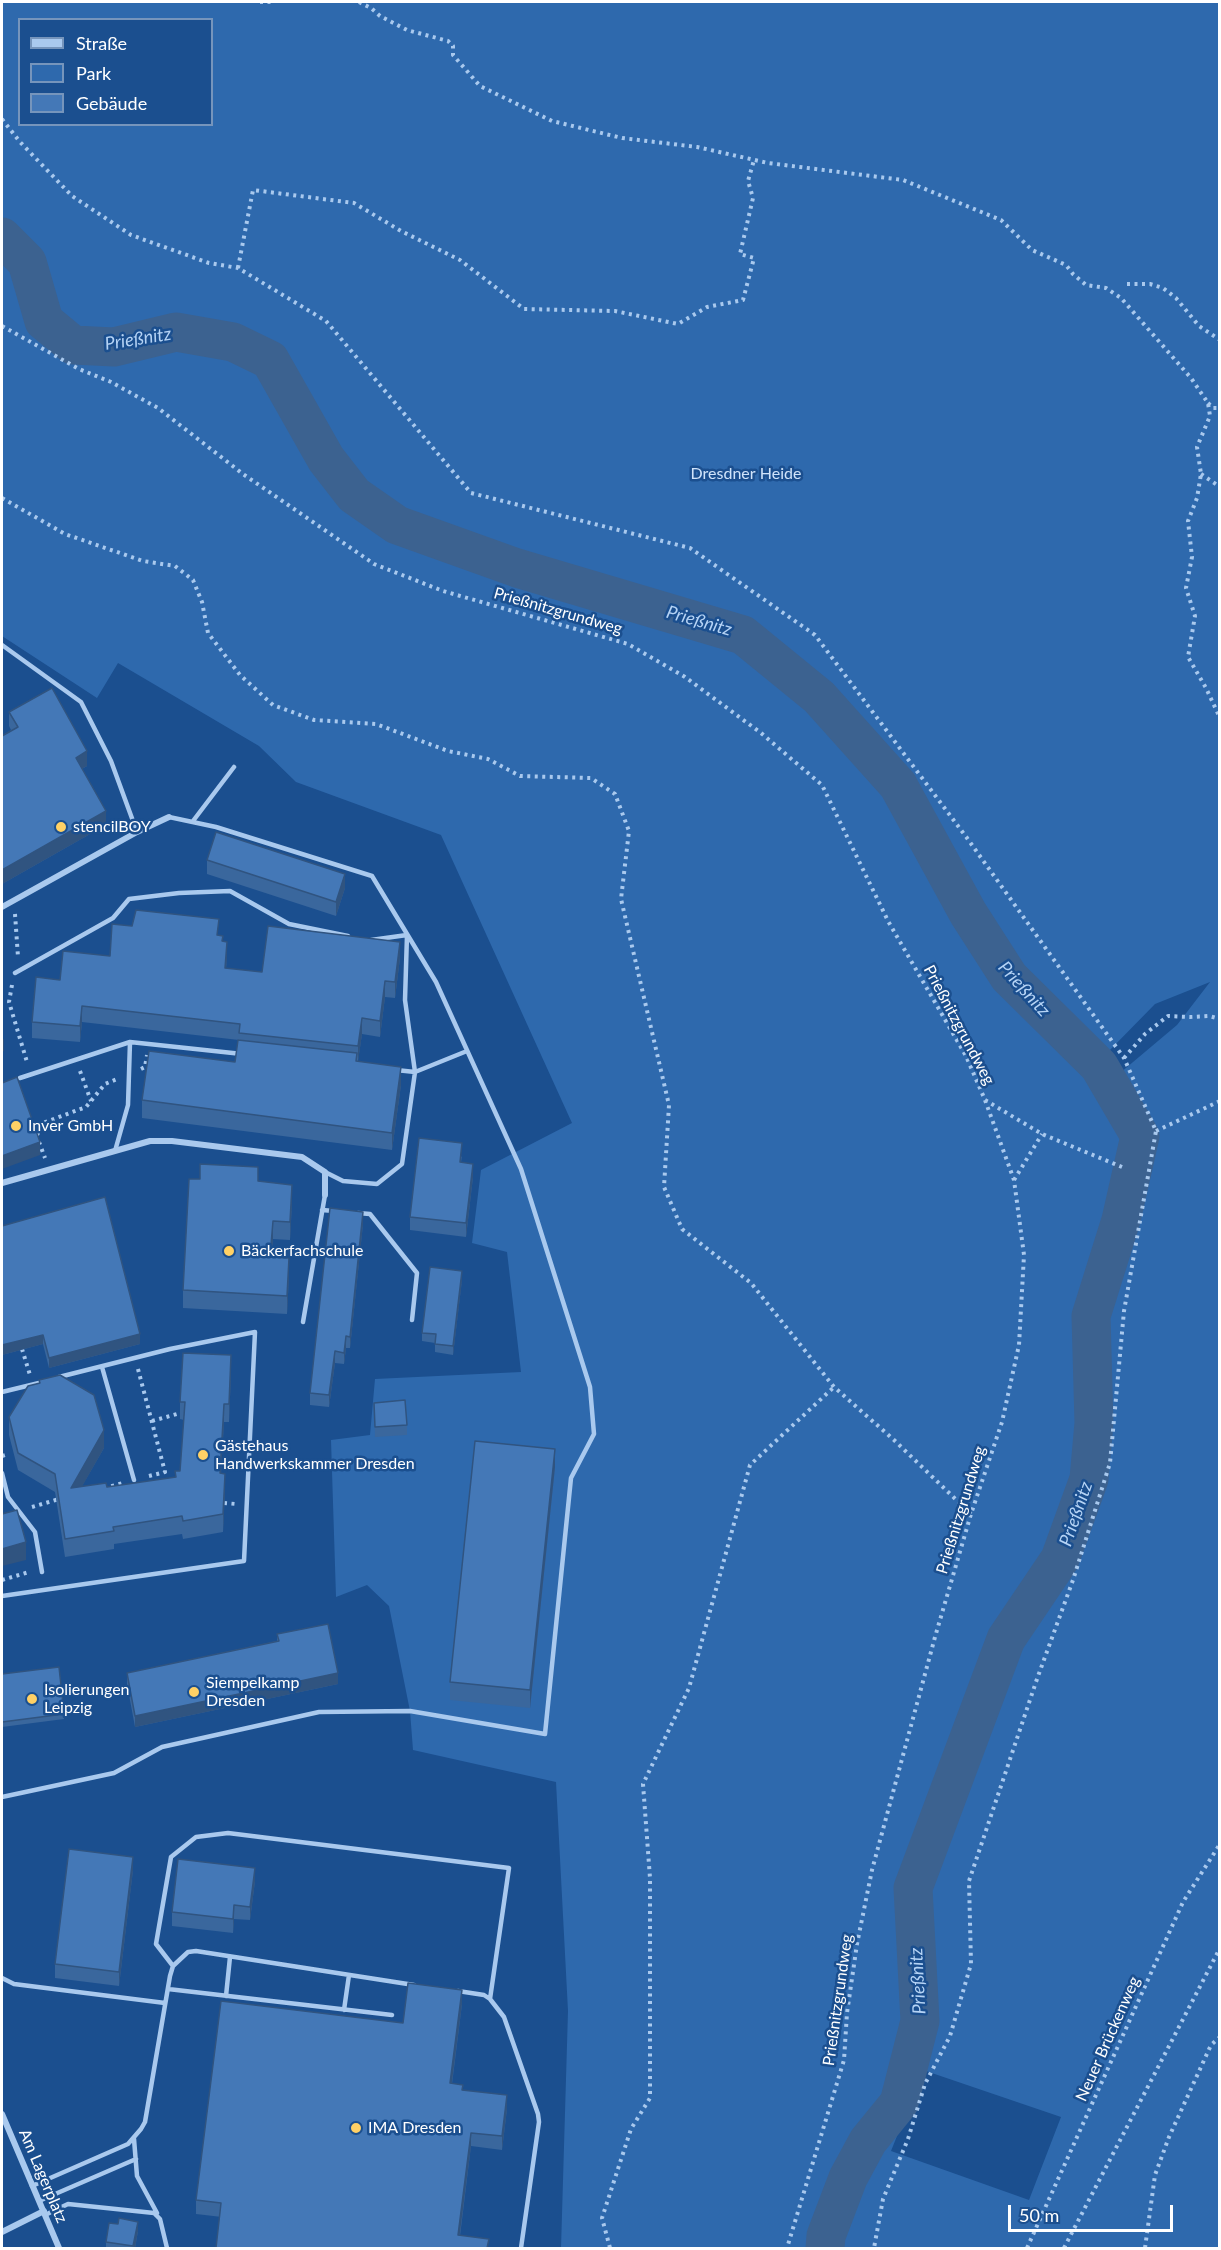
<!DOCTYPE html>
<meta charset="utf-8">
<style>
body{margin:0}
#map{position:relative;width:1221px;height:2250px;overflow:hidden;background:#1b4f8f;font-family:Lato,sans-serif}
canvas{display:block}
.frame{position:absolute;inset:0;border:3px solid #fff;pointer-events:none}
.legend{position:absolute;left:18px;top:18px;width:195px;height:108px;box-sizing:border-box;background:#1b4f8f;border:2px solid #7695bc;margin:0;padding:8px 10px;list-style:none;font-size:18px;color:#fff}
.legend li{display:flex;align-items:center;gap:12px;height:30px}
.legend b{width:30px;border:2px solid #7695bc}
.scale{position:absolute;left:1008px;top:2205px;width:165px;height:27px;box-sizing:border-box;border:3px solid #fff;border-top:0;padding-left:8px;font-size:18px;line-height:21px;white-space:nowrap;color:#fff;-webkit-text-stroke:4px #1b4f8f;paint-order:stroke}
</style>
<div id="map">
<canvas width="1221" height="2250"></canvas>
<div class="frame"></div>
<ul class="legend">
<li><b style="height:8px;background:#a9c9ee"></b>Straße</li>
<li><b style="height:16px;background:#2e69ad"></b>Park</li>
<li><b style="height:16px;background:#4478b7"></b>Gebäude</li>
</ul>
<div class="scale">50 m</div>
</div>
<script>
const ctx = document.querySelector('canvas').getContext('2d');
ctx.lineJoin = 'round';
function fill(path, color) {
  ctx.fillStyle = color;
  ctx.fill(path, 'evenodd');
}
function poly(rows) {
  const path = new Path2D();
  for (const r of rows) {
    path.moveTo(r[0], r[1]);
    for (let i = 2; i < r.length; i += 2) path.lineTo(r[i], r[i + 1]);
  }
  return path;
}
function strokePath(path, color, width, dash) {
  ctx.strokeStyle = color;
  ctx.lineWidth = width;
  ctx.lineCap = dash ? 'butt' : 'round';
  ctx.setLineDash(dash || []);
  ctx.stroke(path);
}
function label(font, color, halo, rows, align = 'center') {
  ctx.font = font + ' Lato,sans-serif';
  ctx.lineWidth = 5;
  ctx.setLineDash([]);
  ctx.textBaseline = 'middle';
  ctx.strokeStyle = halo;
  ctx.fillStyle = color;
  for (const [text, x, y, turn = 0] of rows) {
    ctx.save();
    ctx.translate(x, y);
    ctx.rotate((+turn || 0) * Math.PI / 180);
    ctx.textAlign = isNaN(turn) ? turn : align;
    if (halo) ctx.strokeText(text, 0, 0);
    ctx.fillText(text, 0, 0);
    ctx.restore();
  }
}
fill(poly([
 [2,2,1219,2,1219,2248,561,2248,568,2011,556,1782,413,1750,410,1711,389,1606,367,1585,336,1597,331,1440,370,1435,375,1379,521,1372,507,1252,472,1243,481,1170,572,1123,441,835,296,782,259,746,118,663,97,698,2,636],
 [20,20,212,20,212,124,20,124],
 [1210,982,1177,1025,1120,1073,1109,1051,1155,1004],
 [920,2069,1061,2117,1029,2200,891,2151,907,2111]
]), '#2e69ad');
strokePath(poly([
 [2,237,27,262,44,321,73,345,114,347,176,332,233,342,270,360,326,459,354,495,397,525,517,568,743,635,819,697,898,785,968,913,1009,977,1099,1066,1140,1136,1121,1220,1091,1316,1094,1423,1089,1479,1060,1559,1006,1639,913,1888,920,2021,899,2103,868,2141,848,2178,826,2236,825,2248]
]), '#3c6290', 39);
strokePath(poly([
 [260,2,274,2],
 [359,2,371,8,380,16,407,30,448,41,453,46,453,55,480,86,552,121,622,138,697,147,768,163,903,180,1001,220,1032,250,1066,265,1073,274,1086,285,1106,288,1121,298,1191,378,1208,403,1210,416,1197,447,1201,474,1197,498,1188,521,1192,557,1186,588,1195,616,1188,657,1206,688,1220,718],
 [2,119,20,142,72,196,131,235,209,263,238,268,326,321,471,493,690,548,815,635,967,838,1124,1058,1156,1131,1124,1311,1110,1463,1073,1580,1037,1679,969,1881,971,1964,950,2036,925,2084,908,2139,883,2199,874,2248],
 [238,268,253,190,354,203,401,231,460,260,524,309,615,311,678,324,707,307,743,300,754,258,740,254,753,198,748,181,754,160],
 [1127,284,1150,284,1163,288,1176,298,1199,326,1220,340],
 [2,326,79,369,111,382,158,408,243,474,374,564,443,591,628,644,685,677,761,733,822,785,888,921,966,1056,985,1100,1014,1180,1024,1255,1019,1345,1002,1422,971,1514,935,1637,872,1870,857,1944,847,2013,844,2060,787,2248],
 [1208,403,1213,408,1220,408],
 [1201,474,1220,487],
 [2,498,65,534,143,561,175,566,193,580,202,602,208,633,240,675,273,705,314,720,376,724,448,751,488,759,520,776,591,778,615,794,629,831,621,899,669,1105,664,1187,682,1229,751,1283,834,1387,894,1440,971,1514],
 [15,914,18,957],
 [12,985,9,1002,27,1062],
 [1124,1058,1145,1034,1168,1016,1190,1017,1209,1016,1220,1019],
 [141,1069,145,1067,147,1055],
 [80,1071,91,1101],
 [985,1100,1042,1134,1122,1167],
 [1156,1131,1220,1101],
 [37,1135,43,1123,86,1107,105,1084,117,1079],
 [39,1142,45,1158],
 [1014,1180,1042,1134],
 [22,1349,30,1375],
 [138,1369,165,1472,145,1477],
 [152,1421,177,1414],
 [2,1456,9,1454],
 [104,1488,123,1483],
 [224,1503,236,1504],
 [32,1507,59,1499],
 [2,1580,29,1572],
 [610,2248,602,2218,631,2129,650,2098,650,1878,643,1784,689,1688,750,1465,834,1387],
 [1027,2248,1183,1902,1220,1844],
 [1064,2248,1220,1948],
 [1145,2248,1155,2175,1169,2137,1211,2045,1220,2037]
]), '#a9c9ee', 4, [3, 4.5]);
strokePath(poly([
 [2,645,81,702,111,761,137,832],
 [193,821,234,767],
 [371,940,407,935,405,1000,415,1072,467,1051],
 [15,973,113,918,129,899,179,893,230,891,289,924,348,936],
 [20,1078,130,1042,242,1054],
 [115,1151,128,1105,130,1042],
 [325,1172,343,1181,377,1184,402,1164,415,1072,396,1070],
 [322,1210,334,1211],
 [358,1213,370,1214,417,1273,412,1320],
 [303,1322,325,1195],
 [102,1367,134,1480],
 [2,1392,43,1382],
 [2,1473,8,1497,35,1532,42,1572],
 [2,1596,244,1561,255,1332,170,1349,59,1377],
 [2,1797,114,1773,162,1747,319,1712,410,1711,545,1734,571,1478,594,1434,590,1387,521,1169,436,982,372,876,216,827,169,817],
 [173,1966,156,1944,171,1857,196,1837,228,1833,509,1868,490,1999],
 [2,1978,14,1984,165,2003],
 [168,1989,392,2015],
 [458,1991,484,1995,490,1999,504,2017,538,2114,539,2122,521,2248],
 [226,1996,230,1957],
 [344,2010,349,1975],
 [134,2139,137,2176,157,2213],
 [32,2186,128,2144,141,2129,145,2122,170,1976,173,1966,188,1952,196,1951,414,1985],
 [39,2201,136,2159],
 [45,2215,68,2204,154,2213,160,2219,167,2248]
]), '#a9c9ee', 4.5);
strokePath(poly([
 [2,907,137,832,169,817],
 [2,1183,150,1141,172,1141,302,1157,325,1172,325,1195],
 [2,2114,59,2248],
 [2,2232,44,2211]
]), '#a9c9ee', 6);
fill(poly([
 [9,712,87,766,82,769,106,825,2,884,2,736,11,730,9,726],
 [207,860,345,888,336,916,207,874],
 [219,935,223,941,227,958,226,968,262,972,400,958,395,998,385,997,380,1037,362,1034,358,1061,401,1085,392,1150,142,1118,142,1100,235,1062,239,1040,82,1022,80,1042,32,1038,32,1022,60,980],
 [462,1156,461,1162,473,1177,466,1237,410,1230,410,1217],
 [258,1181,292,1203,290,1240,273,1239,271,1257,289,1276,287,1314,183,1308,183,1290],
 [363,1224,350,1348,346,1348,344,1364,335,1363,329,1407,310,1405,310,1393],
 [2,1226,140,1344,49,1368,43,1344,2,1355],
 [462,1280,453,1355,435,1352,435,1343,422,1341,422,1333],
 [231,1373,229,1422,224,1422,221,1473,225,1491,223,1532,183,1539,182,1534,114,1544,114,1549,65,1557,55,1492,18,1470,9,1435,9,1417,39,1383,39,1380,104,1448,82,1486,107,1487,175,1477,175,1471,180,1471,184,1420,180,1419,180,1402],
 [374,1403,407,1425,407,1435,375,1437],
 [555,1467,530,1708,450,1700,450,1682],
 [277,1634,338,1684,135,1727,127,1684,127,1673,277,1641],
 [2,1674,64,1714,64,1719,2,1727],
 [133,1870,119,1986,55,1978,55,1964],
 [255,1881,250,1920,234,1919,233,1933,172,1926,172,1912],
 [462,2004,452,2084,463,2090,507,2109,502,2150,471,2146,460,2236,489,2248,196,2214,196,2200,403,2023],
 [138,2231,135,2248,106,2248,106,2242]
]), '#3a679d');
fill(poly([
 [87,751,87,766,76,772,76,758],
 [106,811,106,825,2,884,2,870],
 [345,874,345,888,336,916,336,902],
 [227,942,227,958,225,984,225,968],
 [400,942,400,958,395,998,395,982],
 [385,981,385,997,380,1037,380,1021],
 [82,1006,82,1022,80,1042,80,1026],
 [362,1018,362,1034,358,1062,358,1046],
 [4,1039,4,1051,2,1052,2,1040],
 [401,1067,401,1085,392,1150,392,1133],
 [40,1142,40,1155,2,1169,2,1156],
 [473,1164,473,1177,466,1237,466,1223],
 [292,1185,292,1203,290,1240,290,1222],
 [363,1212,363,1224,350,1348,350,1337],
 [273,1221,273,1239,270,1275,270,1257],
 [289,1258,289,1276,287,1314,287,1296],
 [462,1271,462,1280,453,1355,453,1346],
 [140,1334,140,1344,49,1368,49,1358],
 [43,1335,43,1344,2,1355,2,1345],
 [346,1336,346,1348,344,1364,344,1353],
 [335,1351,335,1363,329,1407,329,1395],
 [231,1355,231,1373,229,1422,229,1404],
 [224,1404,224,1422,220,1491,220,1473],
 [104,1430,104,1448,71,1506,71,1488],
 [555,1449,555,1467,530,1708,530,1690],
 [225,1474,225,1491,223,1532,223,1514],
 [26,1542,26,1560,2,1566,2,1549],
 [338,1673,338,1684,135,1727,135,1716],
 [133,1857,133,1870,119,1986,119,1972],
 [255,1868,255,1881,250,1920,250,1907],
 [234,1905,234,1919,233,1933,233,1919],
 [462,1990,462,2004,450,2097,450,2083],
 [507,2095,507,2109,502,2150,502,2136],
 [471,2133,471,2146,458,2248,458,2235],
 [138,2222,138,2231,135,2248,133,2248]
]), '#305480');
const building = poly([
 [52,688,87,751,76,758,106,811,2,870,2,736,18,727,9,712,52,688],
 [216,832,345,874,336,902,207,860,216,832],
 [136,910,219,919,217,935,223,936,222,941,227,942,225,968,262,972,268,926,400,942,395,982,385,981,380,1021,362,1018,358,1046,239,1033,240,1024,82,1006,80,1026,32,1022,36,977,60,980,63,951,110,956,112,924,132,926,136,910],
 [238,1040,357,1053,356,1061,401,1067,392,1133,142,1100,149,1051,235,1062,238,1040],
 [17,1077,40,1142,2,1156,2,1083,17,1077],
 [419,1138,462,1143,460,1162,473,1164,466,1223,410,1217,419,1138],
 [200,1164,258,1167,258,1181,292,1185,290,1222,273,1221,270,1257,289,1258,287,1296,183,1290,189,1179,200,1179,200,1164],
 [105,1197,140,1334,49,1358,43,1335,2,1345,2,1226,105,1197],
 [330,1208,363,1212,350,1337,346,1336,344,1353,335,1351,329,1395,310,1393,330,1208],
 [430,1267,462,1271,453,1346,435,1344,436,1334,422,1333,430,1267],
 [183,1353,231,1355,229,1404,224,1404,220,1473,225,1474,223,1514,183,1521,182,1516,113,1527,114,1531,65,1539,55,1474,18,1453,9,1417,28,1386,40,1383,39,1380,60,1375,94,1395,104,1430,71,1488,106,1483,107,1487,176,1477,175,1471,180,1471,185,1402,180,1402,183,1353],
 [405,1400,407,1425,375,1427,374,1403,405,1400],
 [475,1441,555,1449,530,1690,450,1682,475,1441],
 [17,1510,26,1542,2,1549,2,1514,17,1510],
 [328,1624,338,1673,135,1716,127,1673,279,1641,277,1634,328,1624],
 [59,1667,64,1714,2,1722,2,1674,59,1667],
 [69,1849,133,1857,119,1972,55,1964,69,1849],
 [178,1859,255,1868,250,1907,234,1905,233,1919,172,1912,178,1859],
 [408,1983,462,1990,450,2083,463,2085,462,2090,507,2095,502,2136,471,2133,458,2235,489,2239,487,2248,216,2248,221,2203,196,2200,221,2001,403,2023,408,1983],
 [119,2218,138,2222,133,2246,106,2242,109,2223,118,2224,119,2218]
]);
fill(building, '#4478b7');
strokePath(building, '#305480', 1.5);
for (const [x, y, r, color] of [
 [61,827,6,"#ffd166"],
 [16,1126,6,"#ffd166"],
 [229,1251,6,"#ffd166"],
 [203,1455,6,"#ffd166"],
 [194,1692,6,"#ffd166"],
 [32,1699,6,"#ffd166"],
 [356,2128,6,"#ffd166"]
]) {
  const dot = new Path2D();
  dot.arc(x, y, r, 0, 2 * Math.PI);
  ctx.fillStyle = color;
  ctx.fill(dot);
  strokePath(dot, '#1b4f8f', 2);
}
label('16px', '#cfe3fa', '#1b4f8f', [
 ["Dresdner Heide",746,474]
]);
label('16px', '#fff', '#1b4f8f', [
 ["Prießnitzgrundweg",558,611,16],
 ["Prießnitzgrundweg",959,1025,62],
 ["Prießnitzgrundweg",961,1510,-73],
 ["Prießnitzgrundweg",838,2000,-82],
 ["Neuer Brückenweg",1108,2039,-66],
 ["Am Lagerplatz",43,2176,67]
]);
label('16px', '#fff', '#1b4f8f', [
 ["stencilBOY",73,827],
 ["Inver GmbH",28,1126],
 ["Bäckerfachschule",241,1251],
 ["Gästehaus",215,1446],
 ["Handwerkskammer Dresden",215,1464],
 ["Siempelkamp",206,1683],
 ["Dresden",206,1701],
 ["Isolierungen",44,1690],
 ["Leipzig",44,1708],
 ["IMA Dresden",368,2128]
], 'left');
label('italic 18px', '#b5d3f5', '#1b4f8f', [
 ["Prießnitz",138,339,-9],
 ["Prießnitz",699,621,16],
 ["Prießnitz",1024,989,48],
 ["Prießnitz",1076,1514,-71],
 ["Prießnitz",918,1981,-93]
]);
</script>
